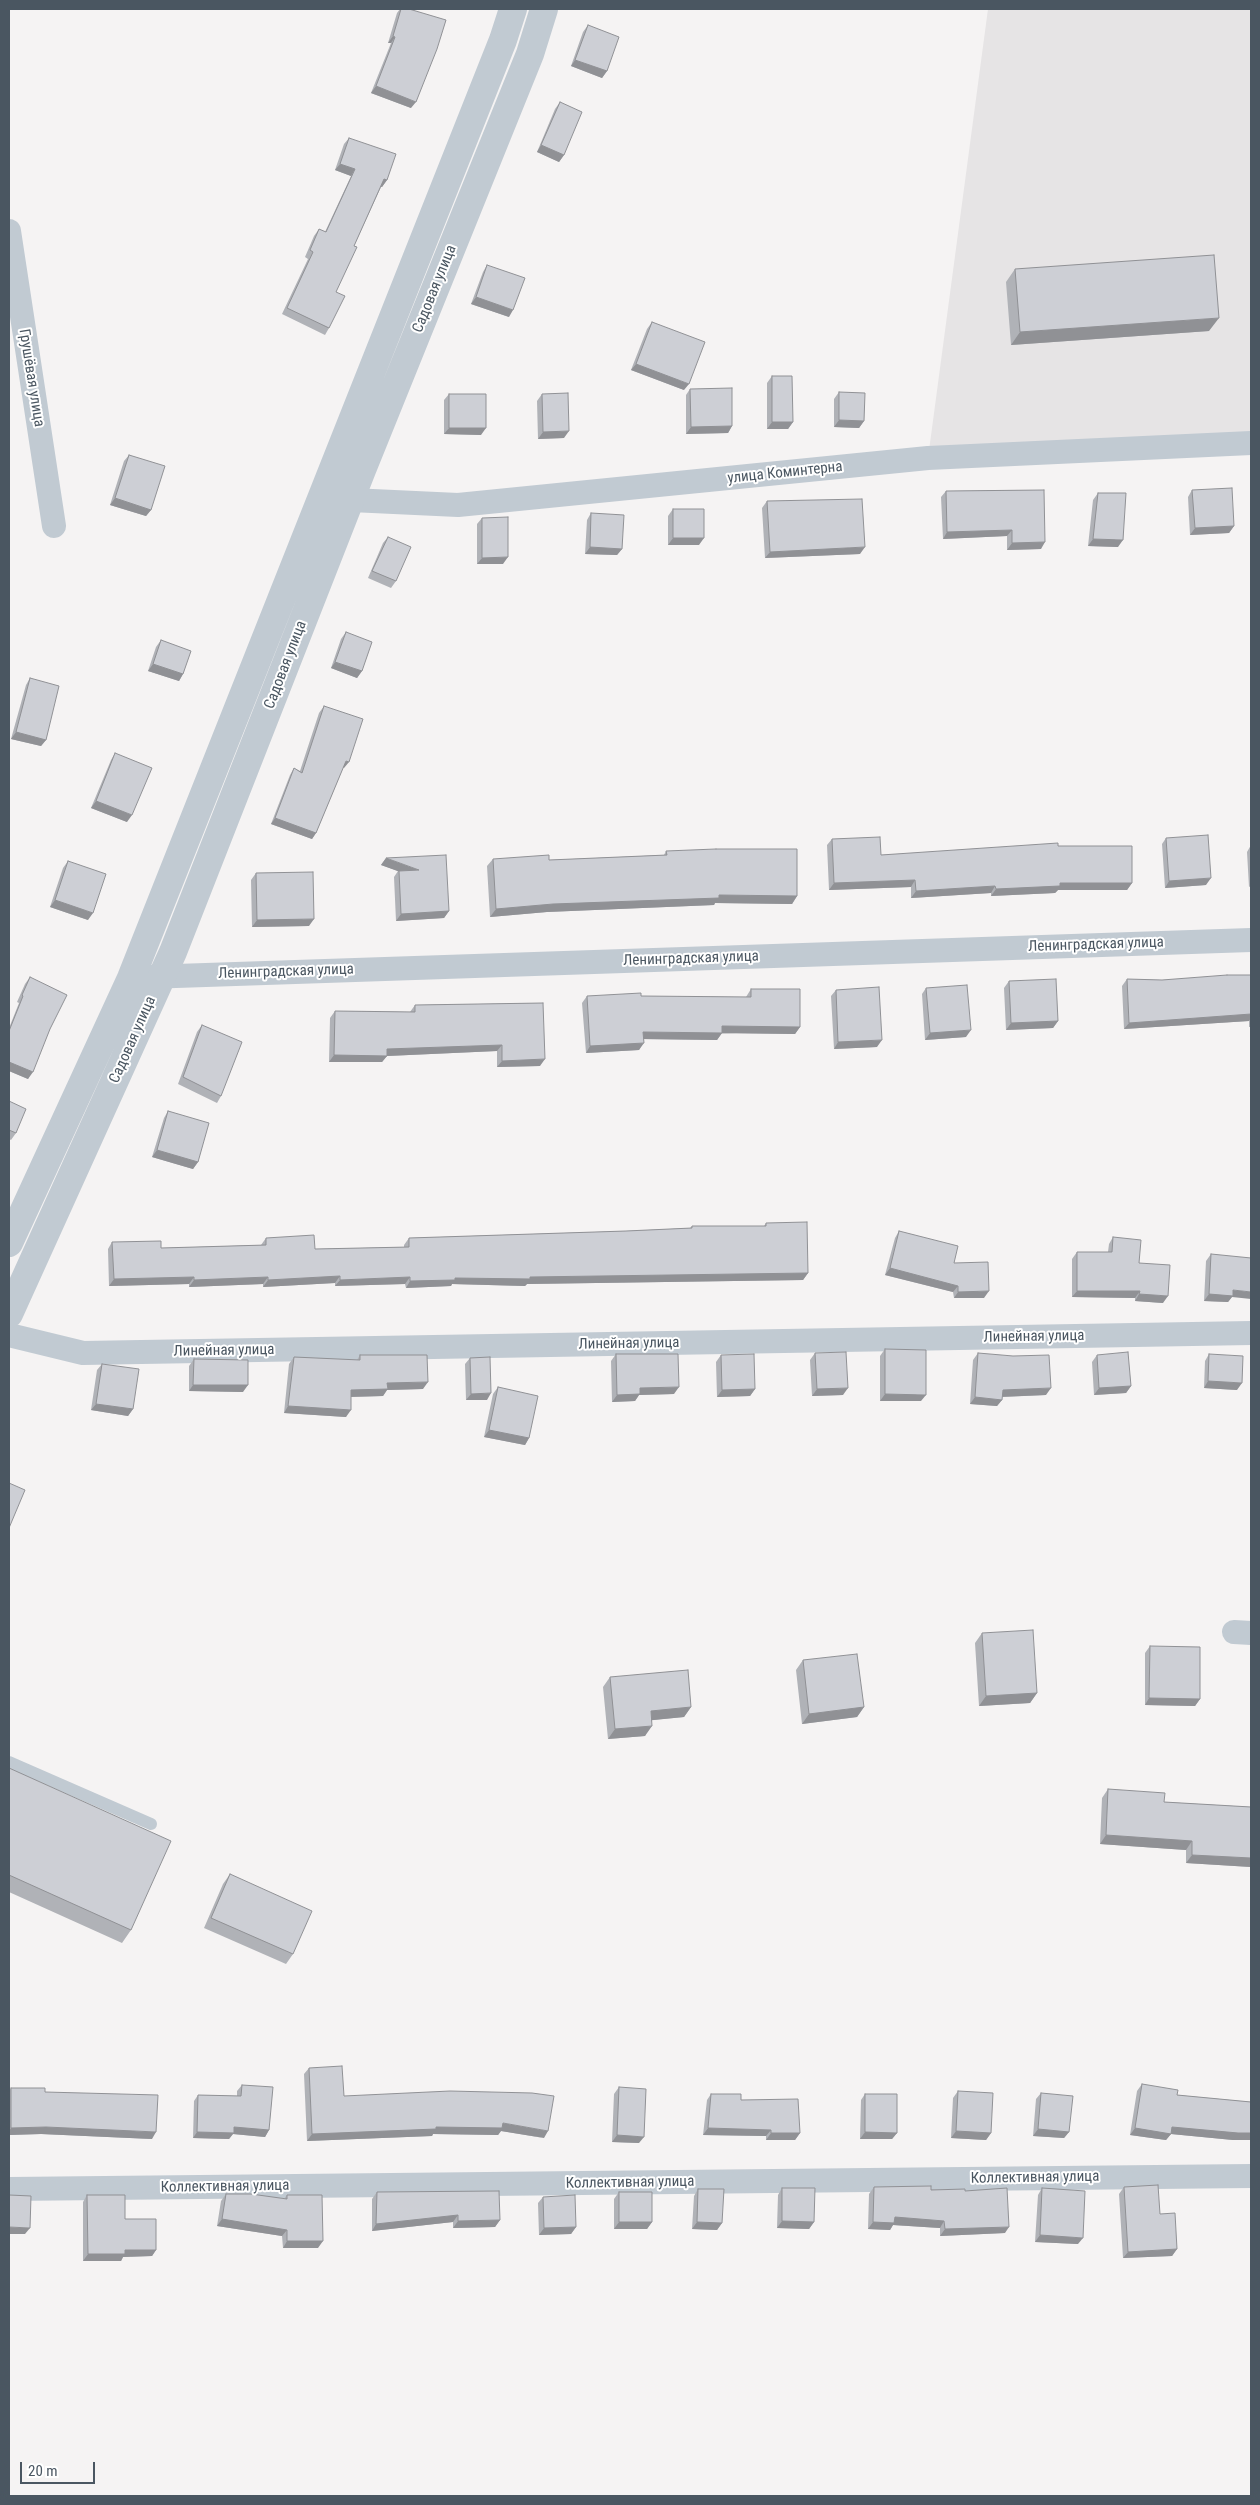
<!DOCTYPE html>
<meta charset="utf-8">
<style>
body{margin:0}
#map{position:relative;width:1260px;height:2505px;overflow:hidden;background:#f5f3f3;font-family:"Roboto Condensed",sans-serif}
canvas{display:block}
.frame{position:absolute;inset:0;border:10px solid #4a5661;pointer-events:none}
.scale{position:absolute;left:20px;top:2462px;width:75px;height:22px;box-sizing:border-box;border:2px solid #4a5661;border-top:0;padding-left:6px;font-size:15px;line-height:18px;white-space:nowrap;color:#4a5661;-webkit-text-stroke:4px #fff;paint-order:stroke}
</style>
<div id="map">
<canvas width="1260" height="2505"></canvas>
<div class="frame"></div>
<div class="scale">20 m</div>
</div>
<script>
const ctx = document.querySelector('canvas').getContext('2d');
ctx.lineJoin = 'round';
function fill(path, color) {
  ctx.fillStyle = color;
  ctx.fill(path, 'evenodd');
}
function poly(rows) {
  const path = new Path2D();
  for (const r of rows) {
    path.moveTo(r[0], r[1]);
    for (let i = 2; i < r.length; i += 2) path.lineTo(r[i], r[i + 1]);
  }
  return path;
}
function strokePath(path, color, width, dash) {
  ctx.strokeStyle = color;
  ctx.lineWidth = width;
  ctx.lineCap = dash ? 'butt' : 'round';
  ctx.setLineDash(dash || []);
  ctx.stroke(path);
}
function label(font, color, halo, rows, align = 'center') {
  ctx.font = font + ' "Roboto Condensed",sans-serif';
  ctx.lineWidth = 4;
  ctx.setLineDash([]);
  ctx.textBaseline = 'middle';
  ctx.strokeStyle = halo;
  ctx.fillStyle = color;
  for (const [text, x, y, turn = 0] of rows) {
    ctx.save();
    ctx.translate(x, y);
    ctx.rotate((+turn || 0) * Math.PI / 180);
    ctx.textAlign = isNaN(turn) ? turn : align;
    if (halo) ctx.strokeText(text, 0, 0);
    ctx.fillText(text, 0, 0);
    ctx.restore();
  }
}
fill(poly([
 [988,9,1251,9,1251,443,928,458]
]), '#e6e4e5');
strokePath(poly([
 [9,1762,151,1824]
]), '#c1cad2', 12);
strokePath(poly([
 [9,231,54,526],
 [332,501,351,500,458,505,928,458,1251,443],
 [146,977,1251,940],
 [9,1335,83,1353,1251,1333],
 [1234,1632,1251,1633],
 [9,2189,1251,2176]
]), '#c1cad2', 24);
strokePath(poly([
 [9,1243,131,978,503,40,513,9],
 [9,1314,173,952,362,470,530,54,544,9]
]), '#c1cad2', 28);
fill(poly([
 [400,9,409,9,411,108,371,93,391,43,388,43,397,13],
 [588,25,607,71,602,78,571,66,583,32],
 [560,102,564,155,559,162,537,152,555,109],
 [349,138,387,180,382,187,381,187,354,246,336,292,329,328,325,335,282,314,308,259,305,257,314,236,319,229,325,232,351,176,335,170,344,144],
 [487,265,509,317,471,304,483,272],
 [1015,269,1209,331,1011,345,1006,282],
 [652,322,684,390,631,370,647,329],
 [772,376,793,422,788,429,767,429,767,383],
 [690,389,732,426,728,433,686,434,686,395],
 [839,392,864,421,859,428,834,427,834,399],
 [449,394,481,435,444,434,444,400],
 [542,394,564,438,538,439,537,401],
 [129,455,151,510,146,516,110,505,124,461],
 [1044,490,1041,549,1007,550,1007,536,943,539,941,497,946,491],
 [1192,490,1234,526,1229,533,1190,535,1188,497],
 [1098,493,1118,547,1088,546,1093,500],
 [767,501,860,554,765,558,762,508],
 [673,509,699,545,668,545,668,516],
 [591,513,622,549,617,555,585,554,587,520],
 [482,518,503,564,477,564,477,524],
 [388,537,396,581,391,588,368,578,383,543],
 [346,632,362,671,357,678,331,668,341,639],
 [161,640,183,674,179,681,148,671,156,647],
 [30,678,46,740,41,746,11,739,26,685],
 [324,706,344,768,343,768,316,833,312,839,271,824,290,775,294,768,300,771,319,713],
 [115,753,127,822,91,808,111,760],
 [1166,838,1206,885,1165,888,1162,844],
 [832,839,881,855,1058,846,1132,883,1127,890,1058,890,1055,893,991,896,991,893,911,898,911,887,829,890,827,845],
 [1251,845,1251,886,1249,887,1247,852],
 [666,851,797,896,792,904,715,903,714,905,547,912,490,917,487,866,493,859,549,860,664,855],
 [386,858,449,911,444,918,396,921,394,877,398,871,381,865],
 [68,861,88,920,50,907,63,868],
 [256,873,309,926,252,927,251,880],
 [1251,975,1251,1027,1249,1027,1249,1021,1124,1029,1122,986,1127,979,1162,980],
 [30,977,50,1029,28,1079,9,1071,9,1028,19,1003,17,1002,25,984],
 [1009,981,1058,1021,1053,1028,1006,1030,1004,988],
 [926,988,966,1037,925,1040,922,994],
 [751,989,800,1027,795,1034,722,1033,717,1040,644,1039,639,1050,586,1053,582,1003,587,996,746,997],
 [836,990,877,1047,834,1049,831,996],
 [543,1003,540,1066,497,1067,497,1051,387,1056,382,1062,329,1062,330,1018,335,1011,410,1012,415,1005],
 [202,1025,221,1096,217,1103,178,1084,197,1032],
 [9,1101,16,1133,11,1140,9,1139],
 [168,1111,198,1162,193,1169,152,1157,164,1118],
 [766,1223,808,1273,803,1280,527,1284,525,1286,452,1284,451,1286,406,1288,405,1284,335,1286,335,1283,263,1287,263,1284,189,1287,189,1284,109,1286,108,1249,112,1242,161,1248,261,1245,266,1238,315,1249,404,1247,404,1245,409,1238,626,1231,690,1228,692,1226,764,1226],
 [899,1231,954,1263,984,1298,954,1298,953,1292,885,1275,895,1238],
 [1113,1237,1139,1263,1163,1303,1135,1301,1135,1298,1072,1297,1072,1259,1077,1252,1108,1252,1109,1244],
 [1211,1254,1232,1297,1228,1302,1204,1301,1206,1261],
 [885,1349,921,1401,880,1401,880,1356],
 [815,1353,843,1395,812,1396,810,1360],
 [978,1353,1046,1395,1002,1397,1002,1400,997,1406,970,1404,973,1360],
 [616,1354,674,1394,639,1395,635,1401,612,1402,611,1361],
 [1209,1354,1237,1390,1204,1388,1205,1361],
 [360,1355,423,1389,387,1390,383,1396,351,1397,346,1417,284,1413,289,1364,294,1357,357,1360],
 [721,1355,755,1389,750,1396,717,1397,716,1362],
 [1097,1355,1131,1386,1126,1393,1094,1395,1092,1362],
 [470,1358,487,1400,466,1400,465,1364],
 [194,1359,243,1392,189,1391,189,1366],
 [102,1364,133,1409,128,1416,91,1410,97,1370],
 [498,1387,529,1438,525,1445,484,1437,493,1394],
 [982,1633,1037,1693,1030,1703,979,1706,975,1643],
 [1150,1646,1200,1699,1195,1706,1145,1705,1145,1653],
 [803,1660,864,1707,857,1717,802,1724,796,1670],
 [610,1677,691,1707,684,1717,652,1720,645,1736,608,1739,603,1687],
 [9,1768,131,1930,122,1943,9,1892],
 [1108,1789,1164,1802,1251,1807,1251,1867,1186,1863,1186,1850,1100,1844,1102,1798],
 [230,1874,293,1954,286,1964,204,1928,223,1884],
 [309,2068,344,2096,544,2138,501,2131,498,2135,433,2134,432,2136,307,2141,304,2074],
 [1142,2084,1177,2095,1251,2102,1251,2098,1251,2140,1233,2140,1171,2134,1166,2140,1130,2135,1137,2091],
 [242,2085,269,2130,265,2137,233,2134,229,2139,193,2138,194,2101,198,2095,237,2096,237,2091],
 [619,2087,639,2143,612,2142,614,2094],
 [11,2088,45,2092,152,2139,41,2134,9,2135,9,2091],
 [958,2091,991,2133,986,2140,951,2138,953,2098],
 [1041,2093,1069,2132,1064,2138,1033,2136,1036,2099],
 [711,2094,741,2100,800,2133,795,2140,766,2140,766,2136,703,2135,707,2100],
 [865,2094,897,2133,892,2139,860,2139,861,2100],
 [874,2187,965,2191,1005,2233,940,2236,940,2228,893,2225,890,2230,868,2229,869,2194],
 [1124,2187,1160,2214,1177,2249,1172,2256,1123,2258,1119,2194],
 [782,2188,814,2222,809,2229,777,2228,778,2195],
 [1042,2188,1078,2244,1035,2242,1038,2195],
 [698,2189,722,2223,717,2230,692,2229,694,2196],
 [377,2192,500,2220,495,2227,453,2228,453,2222,372,2231,372,2199],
 [619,2192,652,2222,647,2229,614,2229,614,2199],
 [226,2194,284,2199,287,2195,318,2248,283,2248,282,2236,217,2226,221,2201],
 [87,2195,125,2219,156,2250,152,2256,123,2257,121,2261,83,2261,83,2202],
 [543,2197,576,2227,571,2234,539,2235,538,2203]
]), '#b0b2b7');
fill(poly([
 [393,36,395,37,391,43,388,43],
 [575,60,607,71,602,78,571,66],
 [376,86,416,102,411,108,371,93],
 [541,145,564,155,559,162,537,152],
 [340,164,355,169,351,176,335,170],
 [384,179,387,180,382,187,380,186],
 [476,297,513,310,509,317,471,304],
 [1219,318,1209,331,1011,345,1020,332],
 [636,364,689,384,684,390,631,370],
 [839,420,864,421,859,428,834,427],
 [772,422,793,422,788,429,767,429],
 [732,426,728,433,686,434,691,427],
 [449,428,486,428,481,435,444,434],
 [569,431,564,438,538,439,543,432],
 [115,498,151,510,146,516,110,505],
 [1234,526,1229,533,1190,535,1195,528],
 [1012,530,1007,536,943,539,947,532],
 [673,538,704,538,699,545,668,545],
 [1093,539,1123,540,1118,547,1088,546],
 [1045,542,1041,549,1007,550,1012,543],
 [590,547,622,549,617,555,585,554],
 [865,547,860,554,765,558,770,552],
 [508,557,503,564,477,564,482,558],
 [335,662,362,671,357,678,331,668],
 [153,664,183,674,179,681,148,671],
 [16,732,46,740,41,746,11,739],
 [346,761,349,762,344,768,341,767],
 [96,801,132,815,127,822,91,808],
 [275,818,316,833,312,839,271,824],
 [386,858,419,870,414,877,381,865],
 [1211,878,1206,885,1165,888,1169,881],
 [915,880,911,887,829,890,834,883],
 [1060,883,1132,883,1127,890,1058,890,1055,893,991,896,996,889],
 [995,886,991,893,911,898,916,891],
 [719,895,797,896,792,904,715,903,714,905,547,912,490,917,496,909,553,904],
 [55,900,93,913,88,920,50,907],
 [449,911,444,918,396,921,401,914],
 [314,919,309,926,252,927,257,920],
 [1251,1014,1251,1018,1249,1021,1124,1029,1129,1023],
 [1058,1021,1053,1028,1006,1030,1011,1023],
 [722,1026,800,1027,795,1034,717,1033],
 [971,1030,966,1037,925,1040,930,1033],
 [643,1032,722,1033,717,1040,639,1039],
 [882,1040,877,1047,834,1049,838,1042],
 [644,1043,639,1050,586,1053,590,1046],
 [502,1045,497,1051,387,1056,382,1062,329,1062,334,1055,387,1049],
 [545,1059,540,1066,497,1067,502,1061],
 [9,1062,33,1072,28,1079,9,1071],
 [157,1150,198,1162,193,1169,152,1157],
 [890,1268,958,1286,953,1292,885,1275],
 [808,1273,803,1280,527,1284,525,1286,452,1284,451,1286,406,1288,410,1281,455,1278],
 [340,1276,335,1283,263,1287,268,1280],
 [194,1277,189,1284,109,1286,114,1279],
 [268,1277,263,1284,189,1287,194,1280],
 [410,1277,405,1284,335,1286,340,1280],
 [1233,1290,1251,1292,1251,1299,1232,1297,1228,1302,1204,1301,1209,1294],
 [989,1291,984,1298,954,1298,958,1292],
 [1077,1291,1140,1291,1135,1298,1072,1297],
 [1139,1294,1168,1296,1163,1303,1135,1301],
 [1208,1381,1242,1383,1237,1390,1204,1388],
 [428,1382,423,1389,387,1390,383,1396,346,1397,351,1390,387,1383],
 [193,1385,248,1385,243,1392,189,1391],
 [1131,1386,1126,1393,1094,1395,1099,1388],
 [679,1387,674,1394,639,1395,635,1401,612,1402,617,1395,640,1388],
 [848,1388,843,1395,812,1396,817,1389],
 [1051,1388,1046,1395,998,1397,1003,1390],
 [755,1389,750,1396,717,1397,722,1390],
 [491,1393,487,1400,466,1400,471,1394],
 [885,1394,926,1395,921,1401,880,1401],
 [975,1397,1002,1400,997,1406,970,1404],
 [96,1404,133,1409,128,1416,91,1410],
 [288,1406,351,1410,346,1417,284,1413],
 [489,1430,529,1438,525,1445,484,1437],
 [1037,1693,1030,1703,979,1706,986,1696],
 [1149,1698,1200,1699,1195,1706,1145,1705],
 [691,1707,684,1717,644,1721,651,1711],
 [864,1707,857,1717,802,1724,809,1714],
 [652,1726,645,1736,608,1739,615,1729],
 [1106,1835,1192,1841,1186,1850,1100,1844],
 [1192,1855,1251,1858,1251,1867,1186,1863],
 [503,2123,548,2131,544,2138,501,2131,498,2135,433,2134,432,2136,307,2141,312,2134],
 [46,2127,156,2132,152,2139,41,2134,9,2135,9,2131,11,2128],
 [234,2127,269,2130,265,2137,233,2134,229,2139,193,2138,197,2132],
 [1172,2127,1251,2133,1251,2140,1233,2140,1171,2134,1166,2140,1130,2135,1135,2128],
 [708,2128,771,2130,766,2136,703,2135],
 [1038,2129,1069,2132,1064,2138,1033,2136],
 [956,2131,991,2133,986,2140,951,2138],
 [865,2132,897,2133,892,2139,860,2139],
 [771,2133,800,2133,795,2140,766,2140],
 [617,2135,644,2137,639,2143,612,2142],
 [458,2215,453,2222,372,2231,376,2224],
 [895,2217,944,2221,940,2228,893,2225,890,2230,868,2229,873,2222],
 [222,2219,287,2230,282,2236,217,2226],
 [500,2220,495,2227,453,2228,458,2221],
 [782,2221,814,2222,809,2229,777,2228],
 [619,2222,652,2222,647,2229,614,2229],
 [697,2222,722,2223,717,2230,692,2229],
 [9,2227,30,2228,25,2234,9,2234],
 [576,2227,571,2234,539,2235,544,2228],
 [1009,2227,1005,2233,940,2236,945,2229],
 [1040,2235,1083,2238,1078,2244,1035,2242],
 [287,2241,323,2241,318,2248,283,2248],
 [1177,2249,1172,2256,1123,2258,1128,2252],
 [125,2250,156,2250,152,2256,123,2257,121,2261,83,2261,88,2254]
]), '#909195');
const building = poly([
 [401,9,409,9,446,20,437,49,416,102,376,86,395,37,393,36,401,9],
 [588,25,619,37,607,71,575,60,588,25],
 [560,102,582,112,564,155,541,145,560,102],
 [349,138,396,154,387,180,384,179,354,246,357,247,336,292,345,296,329,328,287,308,313,252,310,250,319,229,326,232,355,169,340,164,349,138],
 [1214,255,1219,318,1020,332,1015,269,1214,255],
 [487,265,525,278,513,310,476,297,487,265],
 [652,322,705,342,689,384,636,364,652,322],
 [772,376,792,376,793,422,772,422,772,376],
 [732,388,732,426,691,427,690,389,732,388],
 [839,392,865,393,864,421,839,420,839,392],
 [568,393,569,431,543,432,542,394,568,393],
 [449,394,486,394,486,428,449,428,449,394],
 [129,455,165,466,151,510,115,498,129,455],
 [1232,488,1234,526,1195,528,1192,490,1232,488],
 [1044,490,1045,542,1012,543,1012,530,947,532,946,491,1044,490],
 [1098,493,1126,493,1123,540,1093,539,1098,493],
 [862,499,865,547,770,552,767,501,862,499],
 [673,509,704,509,704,538,673,538,673,509],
 [591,513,624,515,622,549,590,547,591,513],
 [508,517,508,557,482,558,482,518,508,517],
 [388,537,411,547,396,581,372,571,388,537],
 [346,632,372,642,362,671,335,662,346,632],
 [161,640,191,651,183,674,153,664,161,640],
 [30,678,59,686,46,740,16,732,30,678],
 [324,706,363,719,349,762,346,761,316,833,275,818,294,768,302,773,324,706],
 [115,753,152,768,132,815,96,801,115,753],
 [1208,835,1211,878,1169,881,1166,838,1208,835],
 [880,837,881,855,1058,843,1058,846,1132,846,1132,883,1060,883,1060,886,996,889,995,886,916,891,915,880,834,883,832,839,880,837],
 [716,849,797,849,797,896,719,895,719,898,553,904,496,909,493,859,549,855,549,860,667,855,666,851,716,849],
 [446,855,449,911,401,914,399,871,419,870,386,858,446,855],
 [68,861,106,874,93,913,55,900,68,861],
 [313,872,314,919,257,920,256,873,313,872],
 [1227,975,1251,975,1251,1014,1129,1023,1127,979,1162,980,1227,975],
 [30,977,67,995,50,1029,33,1072,9,1062,9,1031,23,996,22,995,30,977],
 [1056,979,1058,1021,1011,1023,1009,981,1056,979],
 [967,985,971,1030,930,1033,926,988,967,985],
 [879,987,882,1040,838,1042,836,990,879,987],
 [751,989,800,989,800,1027,722,1026,722,1033,643,1032,644,1043,590,1046,587,996,641,993,641,996,751,997,751,989],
 [543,1003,545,1059,502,1061,502,1045,387,1049,387,1056,334,1055,335,1011,415,1012,415,1005,543,1003],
 [202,1025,242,1042,221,1096,183,1077,202,1025],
 [9,1101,26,1109,16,1133,9,1130,9,1101],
 [168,1111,209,1123,198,1162,157,1150,168,1111],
 [807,1222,808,1273,530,1277,530,1279,455,1278,455,1280,410,1281,410,1277,340,1280,340,1276,268,1280,268,1277,194,1280,194,1277,114,1279,112,1242,161,1241,161,1248,266,1245,266,1238,314,1235,315,1249,409,1247,409,1238,626,1231,692,1228,692,1226,766,1226,766,1223,807,1222],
 [899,1231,958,1246,954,1263,988,1262,989,1291,958,1292,958,1286,890,1268,899,1231],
 [1113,1237,1141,1240,1139,1263,1170,1265,1168,1296,1139,1294,1140,1291,1077,1291,1077,1252,1112,1252,1113,1237],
 [1211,1254,1251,1258,1251,1292,1233,1290,1233,1296,1209,1294,1211,1254],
 [885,1349,926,1350,926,1395,885,1394,885,1349],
 [846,1352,848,1388,817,1389,815,1353,846,1352],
 [1128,1352,1131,1386,1099,1388,1097,1355,1128,1352],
 [978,1353,1013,1356,1049,1355,1051,1388,1003,1390,1002,1400,975,1397,978,1353],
 [616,1354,678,1354,679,1387,640,1388,640,1394,617,1395,616,1354],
 [754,1354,755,1389,722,1390,721,1355,754,1354],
 [1209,1354,1243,1356,1242,1383,1208,1381,1209,1354],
 [360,1355,427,1355,428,1382,387,1383,388,1389,351,1390,351,1410,288,1406,294,1357,360,1360,360,1355],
 [490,1357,491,1393,471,1394,470,1358,490,1357],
 [194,1359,248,1360,248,1385,193,1385,194,1359],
 [102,1364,139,1369,133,1409,96,1404,102,1364],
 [498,1387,538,1396,529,1438,489,1430,498,1387],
 [9,1483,25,1490,9,1528,9,1483],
 [1033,1630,1037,1693,986,1696,982,1633,1033,1630],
 [1150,1646,1200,1647,1200,1699,1149,1698,1150,1646],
 [857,1654,864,1707,809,1714,803,1660,857,1654],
 [688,1670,691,1707,651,1711,652,1726,615,1729,610,1677,688,1670],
 [9,1768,171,1841,131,1930,9,1875,9,1768],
 [1108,1789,1165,1793,1164,1802,1251,1807,1251,1858,1192,1855,1192,1841,1106,1835,1108,1789],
 [230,1874,312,1911,293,1954,211,1918,230,1874],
 [342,2066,344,2096,450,2091,532,2093,554,2096,548,2131,503,2123,502,2128,436,2127,436,2129,312,2134,309,2068,342,2066],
 [1142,2084,1178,2090,1177,2095,1251,2102,1251,2133,1238,2133,1172,2127,1171,2134,1135,2128,1142,2084],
 [242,2085,273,2087,269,2130,234,2127,234,2133,197,2132,198,2095,241,2096,242,2085],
 [619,2087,646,2089,644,2137,617,2135,619,2087],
 [11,2088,45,2088,45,2092,158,2095,156,2132,46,2127,11,2128,11,2088],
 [958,2091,993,2093,991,2133,956,2131,958,2091],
 [1041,2093,1073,2096,1069,2132,1038,2129,1041,2093],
 [711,2094,741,2094,741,2100,798,2099,800,2133,771,2133,771,2130,708,2128,711,2094],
 [865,2094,897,2094,897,2133,865,2132,865,2094],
 [1158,2185,1160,2214,1175,2213,1177,2249,1128,2252,1124,2187,1158,2185],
 [931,2186,931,2190,965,2189,965,2191,1007,2188,1009,2227,945,2229,944,2221,895,2217,894,2223,873,2222,874,2187,931,2186],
 [782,2188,815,2188,814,2222,782,2221,782,2188],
 [1042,2188,1085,2191,1083,2238,1040,2235,1042,2188],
 [698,2189,724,2189,722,2223,697,2222,698,2189],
 [499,2191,500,2220,458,2221,458,2215,376,2224,377,2192,499,2191],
 [619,2192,652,2192,652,2222,619,2222,619,2192],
 [226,2194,251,2194,287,2199,287,2195,322,2195,323,2241,287,2241,287,2230,222,2219,226,2194],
 [9,2195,31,2196,30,2228,9,2227,9,2195],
 [87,2195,125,2195,125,2219,156,2219,156,2250,125,2250,125,2254,88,2254,87,2195],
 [575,2195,576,2227,544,2228,543,2197,575,2195]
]);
fill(building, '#cdcfd5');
strokePath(building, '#909195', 1);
label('15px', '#4a5661', '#fff', [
 ["Садовая улица",435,289,-68],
 ["Грушёвая улица",31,378,81],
 ["улица Коминтерна",785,473,-6],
 ["Садовая улица",286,665,-69],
 ["Ленинградская улица",1096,945,-2],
 ["Ленинградская улица",691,959,-2],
 ["Ленинградская улица",286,972,-2],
 ["Садовая улица",133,1040,-66],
 ["Линейная улица",1034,1337,-1],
 ["Линейная улица",629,1344,-1],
 ["Линейная улица",224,1351,-1],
 ["Коллективная улица",1035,2178,-1],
 ["Коллективная улица",630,2183,-1],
 ["Коллективная улица",225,2187,-1]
]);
</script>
